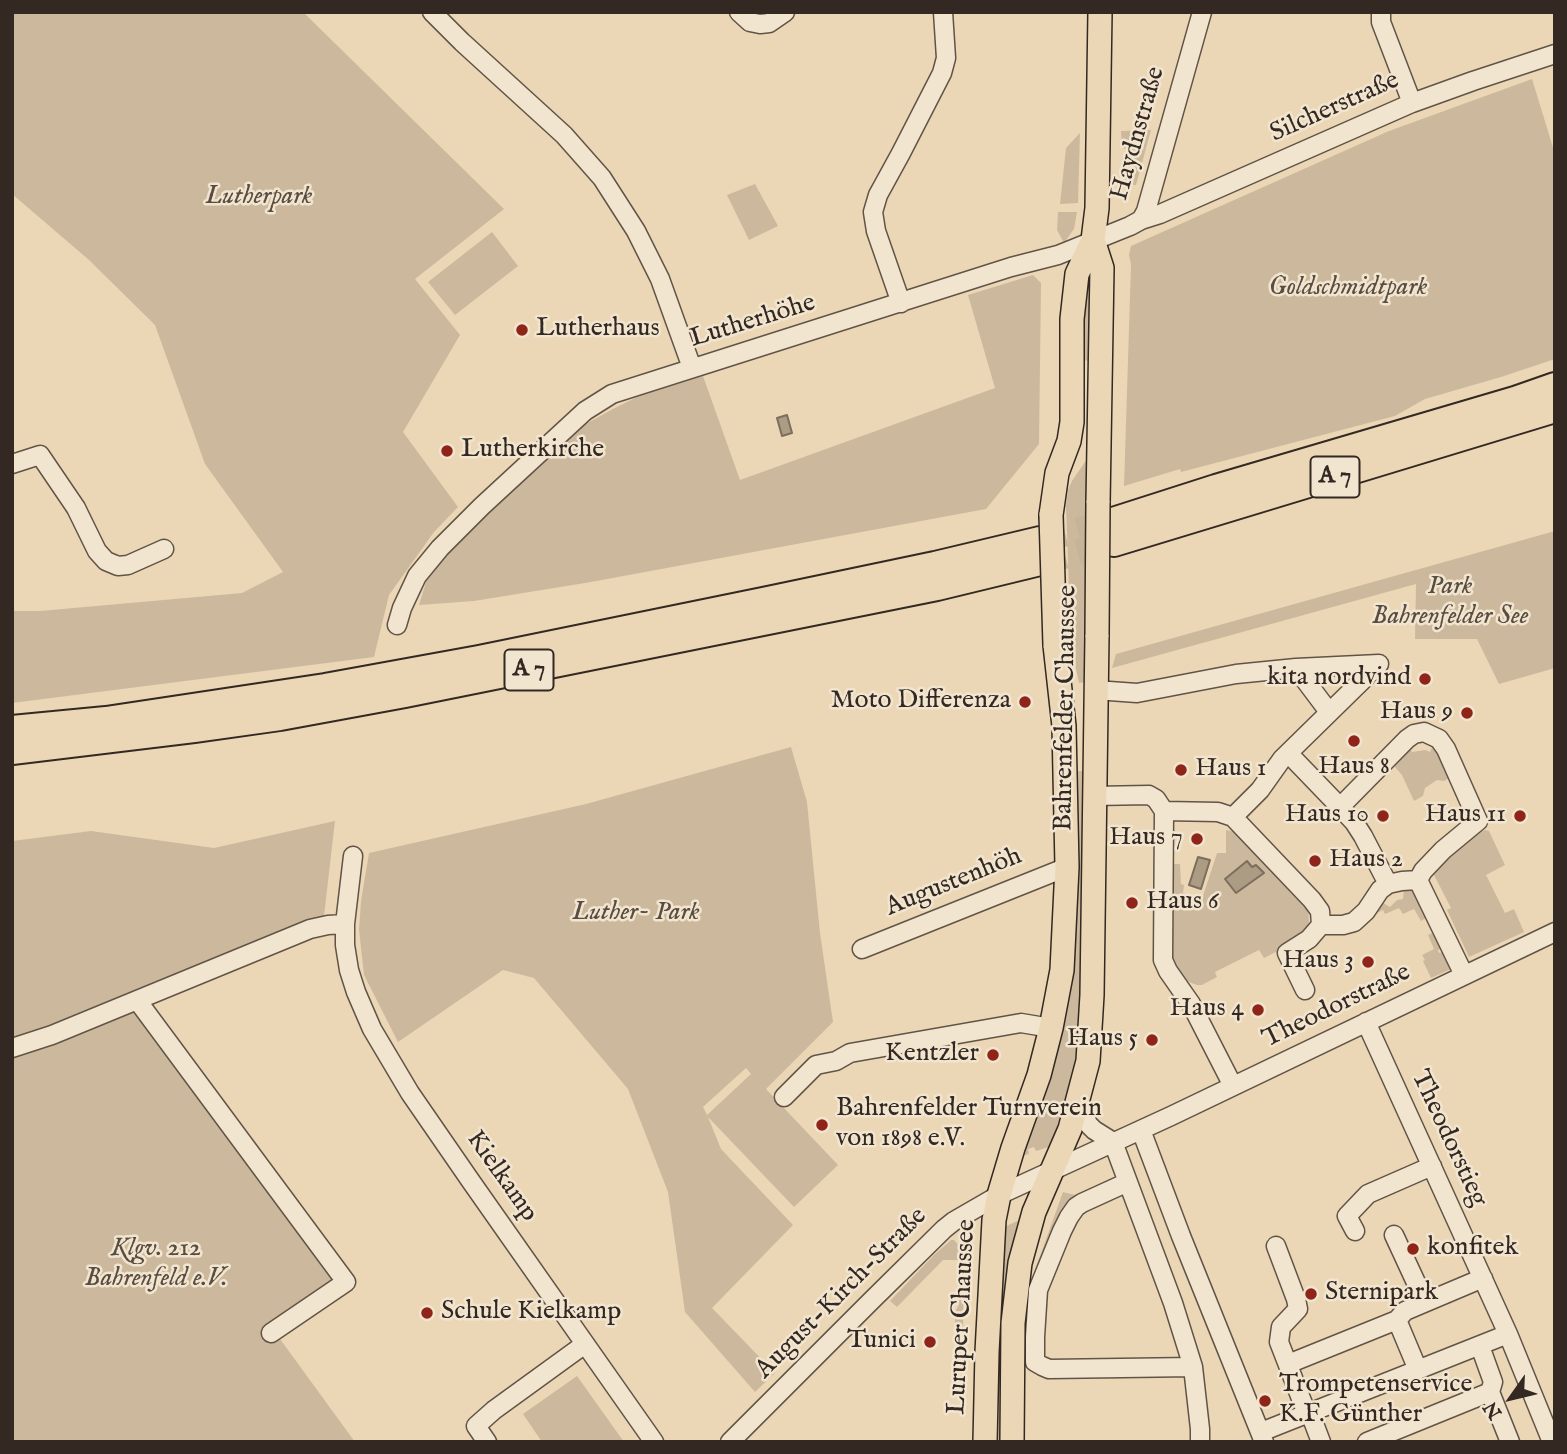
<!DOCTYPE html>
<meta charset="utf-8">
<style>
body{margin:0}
#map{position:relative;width:1567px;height:1454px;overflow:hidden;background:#ebd7b6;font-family:"IM FELL English",serif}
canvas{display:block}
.frame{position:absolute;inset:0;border:14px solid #332922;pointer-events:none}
.north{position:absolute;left:1476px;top:1363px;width:70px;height:70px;-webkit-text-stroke:5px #f2e5d0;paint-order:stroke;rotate:236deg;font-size:19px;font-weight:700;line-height:28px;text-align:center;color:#332922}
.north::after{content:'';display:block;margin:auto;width:24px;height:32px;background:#332922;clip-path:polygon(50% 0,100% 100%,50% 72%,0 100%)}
</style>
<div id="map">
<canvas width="1567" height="1454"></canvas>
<div class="frame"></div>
<div class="north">N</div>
</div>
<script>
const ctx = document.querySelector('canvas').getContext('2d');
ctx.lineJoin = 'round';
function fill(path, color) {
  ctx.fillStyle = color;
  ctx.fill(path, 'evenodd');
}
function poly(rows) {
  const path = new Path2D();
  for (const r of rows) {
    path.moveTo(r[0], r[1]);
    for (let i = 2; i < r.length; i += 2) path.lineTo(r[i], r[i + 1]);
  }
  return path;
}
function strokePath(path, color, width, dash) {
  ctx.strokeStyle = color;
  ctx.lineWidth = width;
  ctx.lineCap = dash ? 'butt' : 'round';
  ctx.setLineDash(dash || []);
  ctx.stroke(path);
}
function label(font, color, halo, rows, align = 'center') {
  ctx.font = font + ' "IM FELL English",serif';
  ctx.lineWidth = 5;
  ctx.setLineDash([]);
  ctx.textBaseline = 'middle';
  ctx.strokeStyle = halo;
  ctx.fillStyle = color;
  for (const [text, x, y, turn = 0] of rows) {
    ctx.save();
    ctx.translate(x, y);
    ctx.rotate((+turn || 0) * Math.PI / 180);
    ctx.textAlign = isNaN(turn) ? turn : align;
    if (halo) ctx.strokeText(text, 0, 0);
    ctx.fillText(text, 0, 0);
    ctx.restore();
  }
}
fill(poly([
 [12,12,303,12,504,209,415,279,460,335,403,432,458,507,434,532,389,595,374,657,12,703,12,611,40,611,242,593,283,572,205,464,155,325,89,260,12,194],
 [1532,79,1555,154,1555,359,1501,377,1425,399,1395,416,1181,472,1180,469,1124,486,1131,265,1129,255,1131,246,1389,131],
 [1151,130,1136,185,1123,184,1122,158,1126,158,1127,149,1122,148,1121,131],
 [1080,133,1078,203,1060,204,1066,148],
 [755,184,778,226,749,240,727,195],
 [1058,212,1077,212,1074,229,1064,243,1057,230],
 [492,232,518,266,455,315,428,282],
 [1033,275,1041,283,1039,444,986,509,591,582,474,601,419,605,426,582,443,559,514,488,582,426,613,409,637,397,703,376,740,480,995,388,968,295],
 [1095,283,1092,361,1080,360,1084,286],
 [1089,456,1087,682,1079,683,1071,644,1066,505,1068,490,1072,481],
 [1555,531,1555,668,1499,684,1477,639,1415,639,1416,584,1112,668,1116,654],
 [791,747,807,802,820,933,833,1022,766,1089,838,1165,794,1207,708,1117,721,1149,793,1225,712,1308,775,1373,755,1392,685,1312,668,1192,628,1089,534,978,503,970,398,1042,364,975,359,930,361,901,369,853,586,804],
 [746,1068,751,1074,707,1115,703,1107],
 [1432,747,1437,750,1453,776,1444,781,1437,780,1425,788,1423,796,1414,801,1402,775,1394,766,1396,761,1410,748,1412,752,1425,750,1430,752],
 [1073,771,1086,771,1080,1050,1055,1145,1036,1151,1034,1147,1028,1149,1029,1154,1019,1157,1050,1067,1070,994],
 [335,821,324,916,267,941,147,1002,348,1288,280,1339,355,1442,12,1442,12,841,91,831,214,848],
 [1226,830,1238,832,1308,908,1309,922,1306,931,1297,941,1264,958,1259,950,1215,972,1217,977,1202,985,1197,985,1184,980,1170,963,1170,864,1180,864,1181,884,1184,885,1183,893,1202,899,1217,853,1226,853],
 [1485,830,1489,831,1505,865,1486,875,1505,913,1514,909,1524,932,1469,957,1447,910,1451,908,1433,873,1462,842],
 [1404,888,1413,890,1427,915,1426,918,1421,921,1414,909,1403,914,1399,908,1385,914,1383,910,1377,913,1375,910,1380,901,1390,907,1397,900,1403,899],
 [1432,933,1434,934,1441,949,1438,950,1439,953,1443,952,1451,969,1431,978,1423,961,1425,960,1422,955,1434,949,1428,935],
 [1063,1192,1075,1195,1069,1203,1027,1346,1025,1337,1026,1311,1030,1284],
 [1024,1218,1005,1442,992,1442,1002,1228],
 [951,1240,954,1240,964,1251,963,1333,955,1333,955,1312,959,1305,960,1260,943,1260,897,1307,890,1301,934,1255],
 [577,1376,624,1442,542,1442,523,1414]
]), '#ccb99d');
const water = poly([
 [787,415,792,433,782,436,777,418,787,415],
 [1198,857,1210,860,1201,889,1189,885,1198,857],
 [1247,861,1252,867,1256,865,1264,873,1236,893,1225,879,1247,861]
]);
fill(water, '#ac9c84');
strokePath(water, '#7c6e5d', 2);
strokePath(poly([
 [1040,540,1113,521],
 [1040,562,1114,543]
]), '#c6b498', 26, [26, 13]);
const minor = poly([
 [432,12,462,42,564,135,602,178,636,231,660,279,692,368],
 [739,12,750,22,760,24,769,23,785,12],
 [1381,12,1381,22,1412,103],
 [1141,220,1160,214,1412,103,1473,81,1555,54],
 [901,303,876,231,873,212,878,195,901,153,942,73,946,58,943,12],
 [12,464,40,455,76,508,97,551,106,561,118,566,128,565,164,549],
 [397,625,402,608,417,576,440,548,482,506,585,411,612,394,1011,267,1058,255,1130,226,1141,220,1146,211,1202,12],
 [1379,664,1282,759,1260,790,1233,817,1312,900,1320,911,1321,925,1343,925,1354,922,1366,911,1380,890,1388,884,1402,881,1418,880],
 [1095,690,1137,693,1236,674,1296,668],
 [1329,712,1296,668,1379,664],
 [1288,753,1340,807],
 [1094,796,1149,795,1156,799,1164,811],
 [353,856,345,924,345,945,349,970,356,992,372,1029,410,1093,470,1180,654,1442],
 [1418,880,1464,975],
 [1388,884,1363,836,1354,822,1340,807,1407,739,1414,734,1424,732,1439,739,1446,749,1478,821,1443,850,1423,871,1418,880],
 [862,949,1067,867],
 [1305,990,1287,953,1309,939,1321,925],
 [137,1000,346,1282,271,1333],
 [1366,1022,1508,1334,1552,1442],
 [12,1048,52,1035,310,929,328,925,345,924],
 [1233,1086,1191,1004,1168,971,1163,960,1164,811,1218,812,1233,817],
 [784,1097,816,1065,836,1061,850,1053,1021,1023,1051,1028],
 [1079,1101,1088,1124,1094,1130,1113,1142],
 [1141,1130,1181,1236,1264,1442],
 [1113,1142,1173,1303,1193,1367,1200,1429,1200,1442],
 [1128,1182,1082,1203,1076,1207,1069,1217,1062,1231,1038,1290,1035,1337,1035,1362,1042,1366,1049,1369,1193,1367],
 [1355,1231,1347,1216,1368,1194,1432,1166],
 [1394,1235,1425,1302],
 [1276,1246,1296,1299,1298,1309,1281,1327,1279,1342,1307,1414],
 [1397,1320,1418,1370],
 [1480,1346,1493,1382,1490,1392,1510,1442],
 [1288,1364,1397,1320,1405,1311,1483,1278],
 [1310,1413,1321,1442],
 [1261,1432,1508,1334],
 [487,1442,476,1426,494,1410,585,1344],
 [730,1442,871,1301,944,1229,954,1221,999,1195,1171,1116,1555,932],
 [1367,1442,1490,1392]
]);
const major = poly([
 [1093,240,1102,268,1098,503],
 [1051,515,1057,473,1069,441,1072,422,1072,319,1077,274,1093,240,1097,208,1100,12],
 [985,1442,987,1352,994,1220,999,1195,1013,1148,1039,1075,1051,1028,1062,970,1067,867,1065,774,1064,726,1055,645],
 [1012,1442,1013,1323,1020,1263,1034,1212,1070,1129,1088,1061,1092,995,1097,635]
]);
const highway = poly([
 [1113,521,1216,488,1515,400,1555,386],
 [1114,543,1555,409],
 [12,729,106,720,325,687,479,659,768,600,935,565,1040,540],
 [12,751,194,729,280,717,405,694,937,587,1040,562]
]);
strokePath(minor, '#615447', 21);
strokePath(major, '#332922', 26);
strokePath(highway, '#332922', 30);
strokePath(minor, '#f2e5d0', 18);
strokePath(major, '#ebd7b6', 23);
strokePath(highway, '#ebd7b6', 26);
const majorBridge = poly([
 [1051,515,1055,645],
 [1097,635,1098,503]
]);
strokePath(majorBridge, '#332922', 26, []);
strokePath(majorBridge, '#ebd7b6', 23);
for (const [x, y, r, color] of [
 [522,330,7,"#8f2418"],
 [447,451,7,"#8f2418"],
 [1425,679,7,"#8f2418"],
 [1025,702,7,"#8f2418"],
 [1467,713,7,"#8f2418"],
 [1354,741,7,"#8f2418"],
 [1181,770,7,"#8f2418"],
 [1383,816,7,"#8f2418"],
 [1520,816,7,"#8f2418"],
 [1197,839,7,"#8f2418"],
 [1315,861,7,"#8f2418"],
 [1132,903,7,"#8f2418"],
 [1368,962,7,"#8f2418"],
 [1258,1010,7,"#8f2418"],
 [1152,1040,7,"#8f2418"],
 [993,1055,7,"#8f2418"],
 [822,1125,7,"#8f2418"],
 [1413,1249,7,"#8f2418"],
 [1311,1294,7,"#8f2418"],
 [427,1313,7,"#8f2418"],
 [930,1342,7,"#8f2418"],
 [1265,1401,7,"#8f2418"]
]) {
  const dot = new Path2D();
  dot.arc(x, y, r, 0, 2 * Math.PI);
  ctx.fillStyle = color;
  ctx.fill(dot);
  strokePath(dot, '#f2e5d0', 2.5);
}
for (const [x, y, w] of [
 [1335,477,49],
 [529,670,49]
]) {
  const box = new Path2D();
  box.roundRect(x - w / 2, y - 20.5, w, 41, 5);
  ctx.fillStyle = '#f2e5d0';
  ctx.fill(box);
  strokePath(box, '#332922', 2);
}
label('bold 24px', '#332922', null, [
 ["A 7",1335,477],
 ["A 7",529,670]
]);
label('26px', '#332922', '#f2e5d0', [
 ["Silcherstraße",1335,108,-24],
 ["Haydnstraße",1139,134,-74],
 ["Lutherhöhe",753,322,-17],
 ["Bahrenfelder Chaussee",1067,708,-89],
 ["Augustenhöh",954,883,-22],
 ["Theodorstraße",1337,1007,-26],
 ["Theodorstieg",1448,1139,65],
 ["Kielkamp",501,1177,55],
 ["August-Kirch-Straße",842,1294,-45],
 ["Luruper Chaussee",963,1317,-87]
]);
label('italic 26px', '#594d41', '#f2e5d0', [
 ["Lutherpark",259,198],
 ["Goldschmidtpark",1348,289],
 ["Park",1450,588],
 ["Bahrenfelder See",1450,618],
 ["Luther- Park",636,914],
 ["Klgv. 212",156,1250],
 ["Bahrenfeld e.V.",156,1280]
]);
label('26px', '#332922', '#f2e5d0', [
 ["Lutherhaus",536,330,"left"],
 ["Lutherkirche",461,451,"left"],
 ["kita nordvind",1411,679],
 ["Moto Differenza",1011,702],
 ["Haus 9",1453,713],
 ["Haus 8",1354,768,"center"],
 ["Haus 1",1195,770,"left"],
 ["Haus 10",1369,816],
 ["Haus 11",1506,816],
 ["Haus 7",1183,839],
 ["Haus 2",1329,861,"left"],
 ["Haus 6",1146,903,"left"],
 ["Haus 3",1354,962],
 ["Haus 4",1244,1010],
 ["Haus 5",1138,1040],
 ["Kentzler",979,1055],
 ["Bahrenfelder Turnverein",836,1110,"left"],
 ["von 1898 e.V.",836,1140,"left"],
 ["konfitek",1427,1249,"left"],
 ["Sternipark",1325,1294,"left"],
 ["Schule Kielkamp",441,1313,"left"],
 ["Tunici",916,1342],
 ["Trompetenservice",1279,1386,"left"],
 ["K.F. Günther",1279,1416,"left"]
], 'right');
</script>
